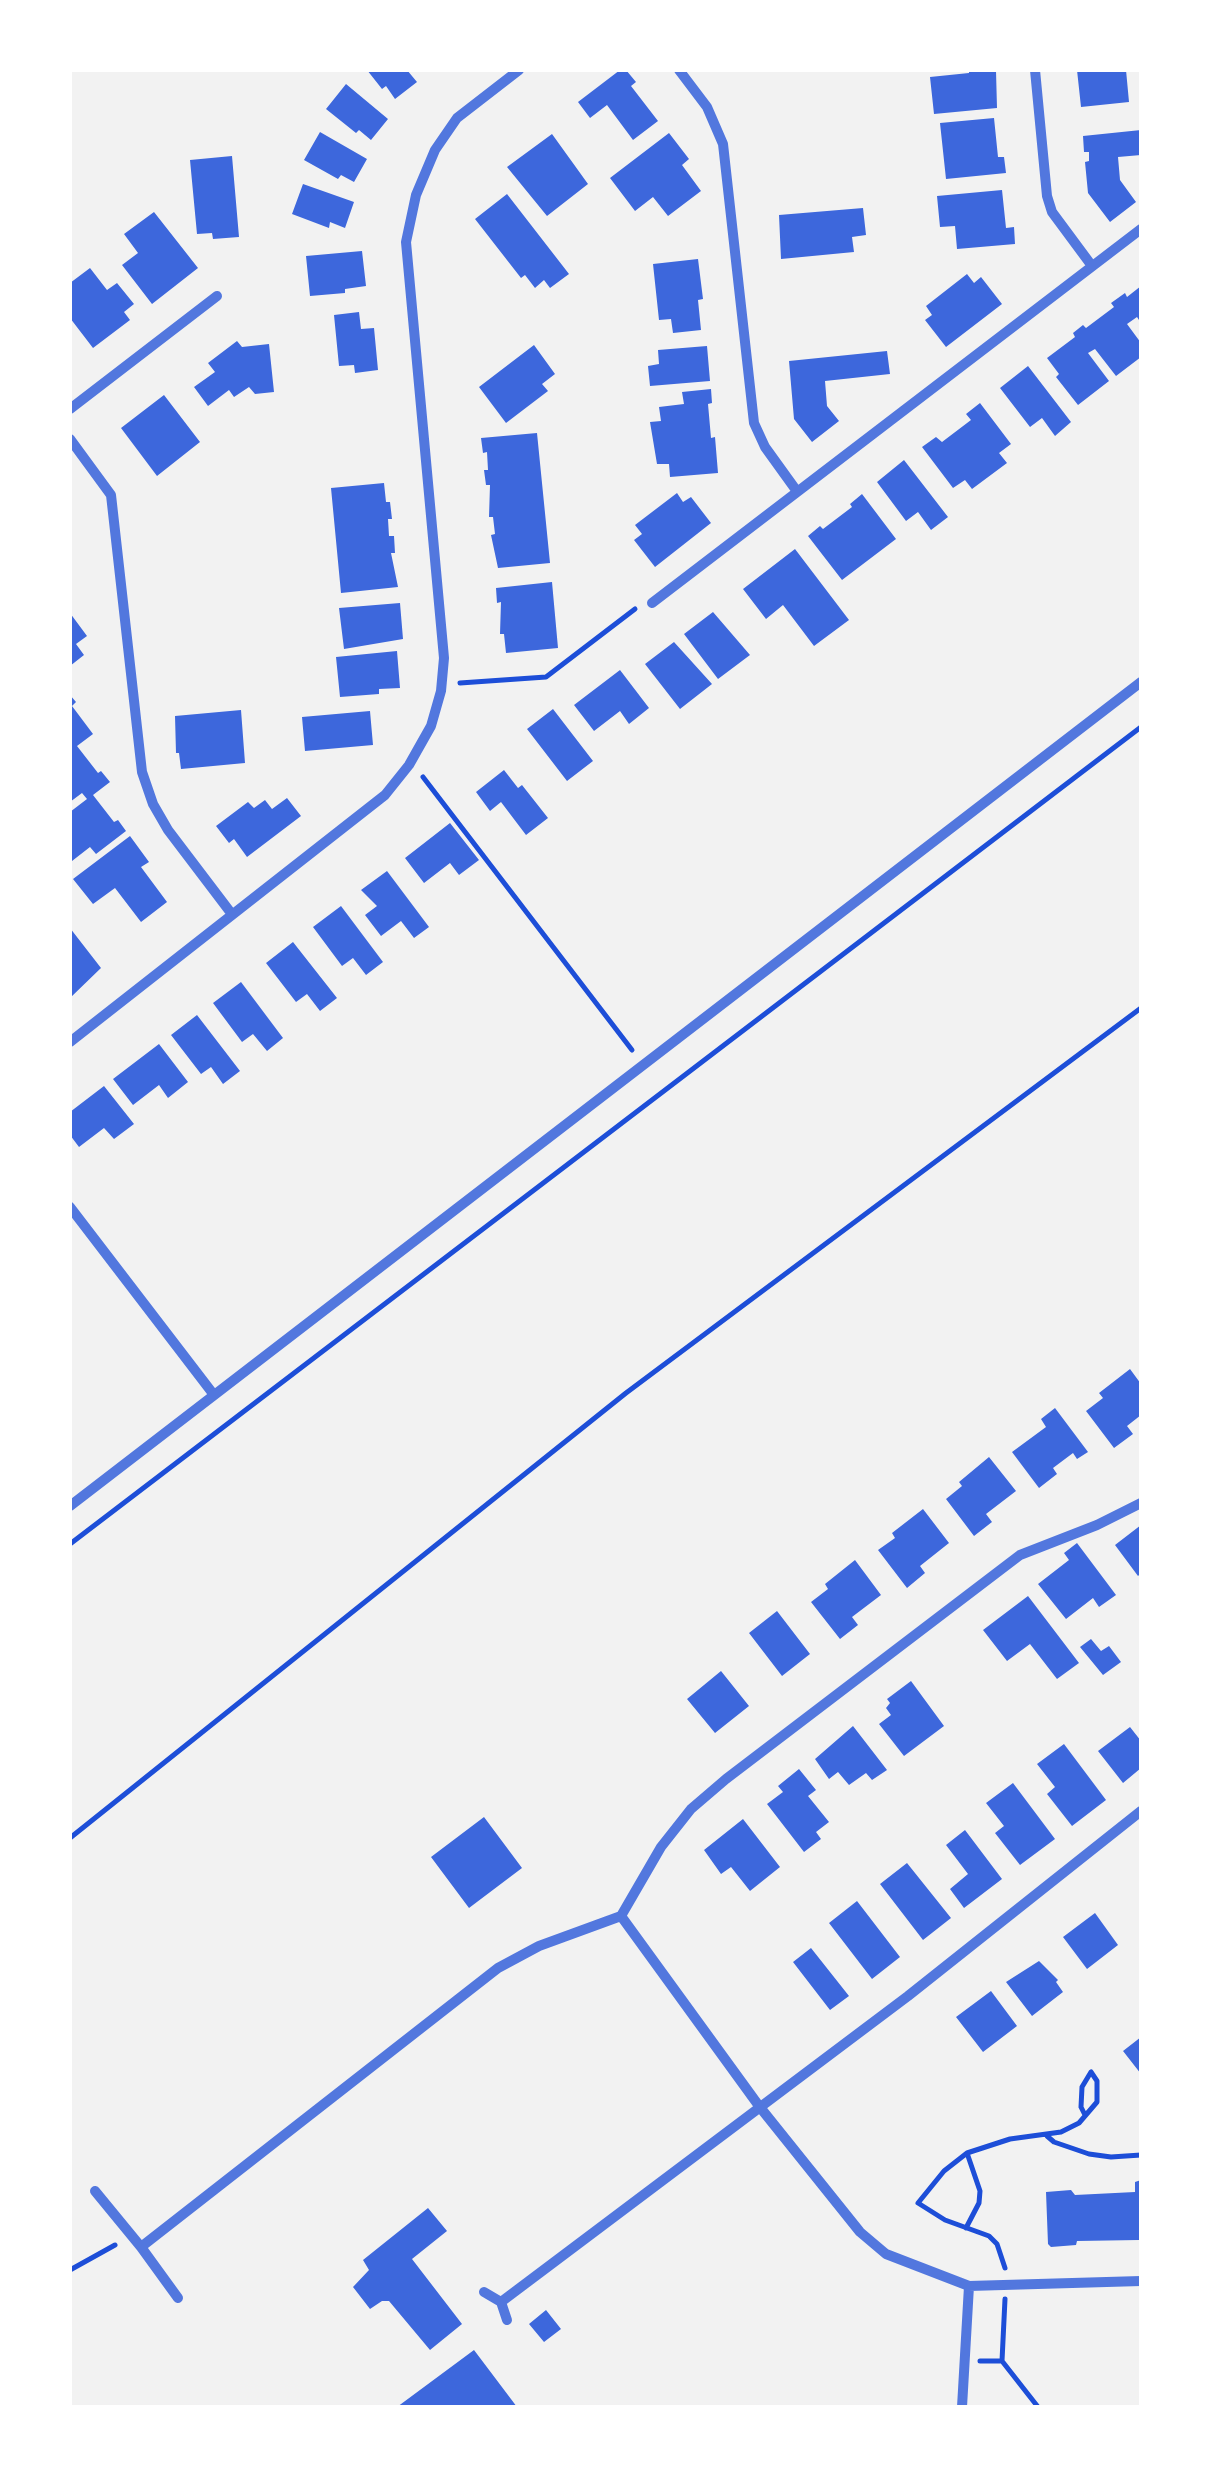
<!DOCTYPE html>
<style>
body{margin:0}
#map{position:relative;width:1211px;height:2477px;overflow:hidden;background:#f2f2f2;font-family:Lato,sans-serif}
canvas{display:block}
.frame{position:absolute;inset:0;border:72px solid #fff;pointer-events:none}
</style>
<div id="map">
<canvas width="1211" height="2477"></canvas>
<div class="frame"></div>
</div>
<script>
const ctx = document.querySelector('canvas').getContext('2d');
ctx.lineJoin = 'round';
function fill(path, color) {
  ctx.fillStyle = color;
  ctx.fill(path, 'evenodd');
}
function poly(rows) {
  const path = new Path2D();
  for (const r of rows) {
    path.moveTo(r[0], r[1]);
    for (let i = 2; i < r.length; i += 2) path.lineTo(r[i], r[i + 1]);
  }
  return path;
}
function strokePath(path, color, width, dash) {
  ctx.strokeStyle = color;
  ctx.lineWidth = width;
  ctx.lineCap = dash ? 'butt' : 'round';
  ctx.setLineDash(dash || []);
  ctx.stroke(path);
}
fill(poly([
 [367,70,407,70,417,82,395,99,386,86,382,89],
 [620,70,626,70,636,82,631,86,658,121,633,140,607,105,590,118,578,102],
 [969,70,996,71,997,108,934,114,930,77,969,73],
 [1077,70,1126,70,1129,102,1081,107],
 [346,84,388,119,371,140,359,130,356,133,326,109],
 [994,118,998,157,1004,157,1006,173,946,179,940,123],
 [1141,130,1141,155,1118,157,1120,180,1136,202,1110,222,1088,193,1085,162,1089,161,1089,152,1084,152,1083,136],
 [320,132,367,159,354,182,341,175,338,179,304,160],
 [669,133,689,159,682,165,701,191,668,216,653,197,635,211,610,178],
 [552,134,588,184,547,216,507,167],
 [232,156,239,237,213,239,212,233,197,234,190,160],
 [303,184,354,202,345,228,330,222,329,228,292,214],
 [1002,190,1006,228,1014,227,1015,244,957,249,955,226,940,227,937,196],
 [507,194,569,274,550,288,544,280,535,288,525,275,521,278,475,219],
 [863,208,866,235,852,237,854,252,781,259,779,215],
 [154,212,198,268,152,304,122,265,138,253,124,234],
 [362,251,366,286,345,289,345,293,310,296,306,256],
 [698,259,703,299,698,300,701,330,673,333,671,319,659,320,653,264],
 [90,268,107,290,117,283,134,304,124,312,130,320,93,348,70,318,70,283],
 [967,274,974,283,981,277,1002,304,946,347,925,320,932,315,926,306],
 [1141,286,1141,323,1137,317,1127,324,1141,343,1141,357,1116,376,1095,349,1088,353,1109,381,1078,405,1056,377,1059,374,1047,358,1075,337,1073,333,1083,325,1086,328,1114,307,1111,303,1125,293,1127,297],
 [359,312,361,329,374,328,378,370,355,373,354,365,339,366,334,315],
 [237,341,242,347,269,344,274,392,255,394,249,387,234,397,229,390,208,406,194,387,215,372,208,363],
 [534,345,555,374,542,384,548,391,506,423,479,387],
 [707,346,710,381,650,386,648,366,659,364,658,350],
 [887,351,890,374,825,381,827,406,839,421,812,442,794,419,789,361],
 [1028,366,1071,422,1055,436,1042,418,1030,427,1000,388],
 [711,389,712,403,708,404,711,438,715,437,718,473,670,477,669,464,657,464,650,422,661,421,659,407,684,404,682,392],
 [164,395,200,442,157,476,121,428],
 [980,403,1011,444,999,453,1007,463,972,489,965,480,953,488,922,447,936,437,942,442,971,420,966,414],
 [537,433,550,563,498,568,491,535,495,534,493,517,489,517,490,485,486,485,484,470,488,470,487,452,483,453,481,438],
 [904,460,948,517,931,530,918,512,906,521,877,482],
 [384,483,386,502,390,502,392,519,388,519,389,536,394,536,395,553,391,553,398,587,341,593,331,488],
 [677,493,683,502,691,497,711,523,655,567,634,540,642,534,635,525],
 [862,494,896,539,842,580,808,536,820,526,823,529,852,507,850,504],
 [795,549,849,620,814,646,783,605,766,619,743,589],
 [552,582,558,648,506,653,504,634,500,634,501,602,497,603,496,588],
 [400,603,403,639,344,649,339,608],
 [713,612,750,655,718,679,684,634],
 [70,613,87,636,76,644,84,655,70,666],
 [674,642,712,684,680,709,645,664],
 [397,651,400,688,379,689,379,694,340,697,336,657],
 [620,670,649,708,629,724,620,711,594,731,574,705],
 [70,695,76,702,72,706,93,734,77,746,98,773,101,771,110,782,93,795,114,822,118,820,126,831,96,854,90,847,72,861,70,812,87,799,82,793,70,802],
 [553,709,593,761,567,781,527,729],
 [241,710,245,763,181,769,179,753,176,753,175,716],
 [370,711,373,745,305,751,302,717],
 [504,770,518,788,522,785,548,818,526,835,501,802,490,811,476,792],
 [287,798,301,816,247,857,234,839,229,843,216,826,248,802,254,808,265,800,272,809],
 [450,823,479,860,459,875,450,863,424,883,405,858],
 [130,836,149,862,141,867,167,902,141,922,115,888,93,904,73,879],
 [387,871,429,927,414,938,401,921,381,936,365,915,377,906,361,890],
 [341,906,383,962,366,975,353,958,342,966,313,927],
 [70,928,101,968,70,998],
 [293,942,337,998,320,1011,307,994,296,1002,266,963],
 [241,982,283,1038,267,1051,253,1034,242,1042,213,1003],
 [197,1015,240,1071,223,1084,211,1067,201,1074,171,1035],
 [159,1044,188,1082,168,1098,159,1085,133,1105,113,1079],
 [104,1086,134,1124,114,1139,104,1128,79,1147,70,1135,70,1112],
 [1130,1369,1141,1384,1141,1415,1127,1426,1133,1434,1114,1448,1086,1411,1103,1398,1099,1393],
 [1055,1408,1088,1452,1077,1459,1073,1453,1053,1468,1057,1474,1039,1488,1012,1452,1046,1427,1041,1419],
 [989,1457,1016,1491,986,1514,992,1522,974,1536,946,1499,962,1486,959,1482],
 [923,1509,949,1543,920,1566,925,1573,907,1588,878,1550,895,1538,892,1533],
 [1141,1525,1141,1573,1138,1576,1115,1545],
 [1077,1543,1116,1595,1099,1607,1093,1598,1066,1619,1038,1584,1069,1560,1064,1553],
 [855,1560,881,1595,852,1617,858,1625,840,1639,811,1602,828,1589,825,1584],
 [1028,1596,1079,1663,1057,1679,1030,1644,1007,1661,983,1630],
 [777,1611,810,1654,782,1676,749,1633],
 [1091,1639,1101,1651,1109,1646,1121,1662,1103,1675,1080,1647],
 [721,1671,749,1706,715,1733,687,1699],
 [911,1681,944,1726,904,1756,879,1724,891,1715,886,1708,890,1703,887,1699],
 [853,1726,887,1770,872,1780,866,1773,849,1785,838,1772,829,1779,815,1759],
 [1130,1727,1141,1741,1141,1768,1123,1783,1098,1751],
 [1064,1744,1106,1800,1072,1826,1047,1794,1055,1787,1037,1764],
 [799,1769,816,1790,808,1796,829,1822,816,1832,821,1839,804,1852,767,1804,783,1792,778,1786],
 [1013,1783,1055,1839,1020,1865,995,1833,1004,1826,986,1803],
 [484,1817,522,1868,469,1908,431,1857],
 [743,1819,780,1867,750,1891,731,1867,721,1874,704,1850],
 [965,1830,1002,1879,964,1908,950,1889,968,1874,946,1845],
 [907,1863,951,1918,923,1940,880,1884],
 [857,1901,900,1957,872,1979,829,1923],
 [1095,1913,1118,1945,1087,1969,1063,1937],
 [811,1948,849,1996,830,2010,793,1962],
 [1039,1961,1058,1980,1056,1982,1063,1992,1032,2016,1006,1982],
 [991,1991,1017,2026,983,2052,956,2017],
 [1141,2037,1141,2074,1123,2051],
 [1141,2180,1139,2240,1077,2241,1076,2245,1051,2247,1048,2244,1046,2192,1071,2190,1075,2195,1135,2192,1135,2182],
 [428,2208,447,2231,412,2259,462,2324,430,2350,389,2301,382,2301,370,2309,353,2287,369,2270,363,2260],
 [546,2310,561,2329,544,2342,529,2324],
 [474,2350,517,2407,397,2407]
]), '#3d67dc');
strokePath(poly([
 [460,683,546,677,635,609],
 [423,777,632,1050],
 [70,1544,1141,727],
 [70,1838,626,1393,1141,1008],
 [1047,2136,1054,2142,1089,2154,1111,2157,1141,2155],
 [966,2228,979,2203,980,2191,967,2153],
 [1005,2268,997,2244,989,2236,945,2220,918,2203,944,2171,967,2153,1010,2139,1061,2132,1079,2123,1097,2102,1097,2081,1091,2072,1082,2087,1081,2107,1085,2115],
 [70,2270,115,2245],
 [1005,2299,1002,2361,1038,2407],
 [980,2361,1002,2361]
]), '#1d4ed8', 5);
strokePath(poly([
 [679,70,707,107,723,144,754,423,765,447,796,490],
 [1035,70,1047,196,1052,212,1092,266],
 [70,409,217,296],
 [70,439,111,495,142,772,153,804,168,830,231,913],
 [652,603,1141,229],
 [70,1042,385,795,409,765,431,726,441,691,444,658,406,242,416,195,435,150,457,118,519,70],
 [70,1207,214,1395],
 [70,1506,1141,682],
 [621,1916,759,2106,860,2232,886,2254,969,2286,1141,2281],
 [621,1916,661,1847,691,1809,726,1779,1020,1555,1097,1525,1141,1503],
 [95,2191,141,2247,498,1968,539,1946,621,1916],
 [141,2247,178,2298],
 [484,2292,501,2302,507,2320],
 [501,2302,908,1996,1141,1811],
 [962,2407,969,2286]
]), '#5277de', 10);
</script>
